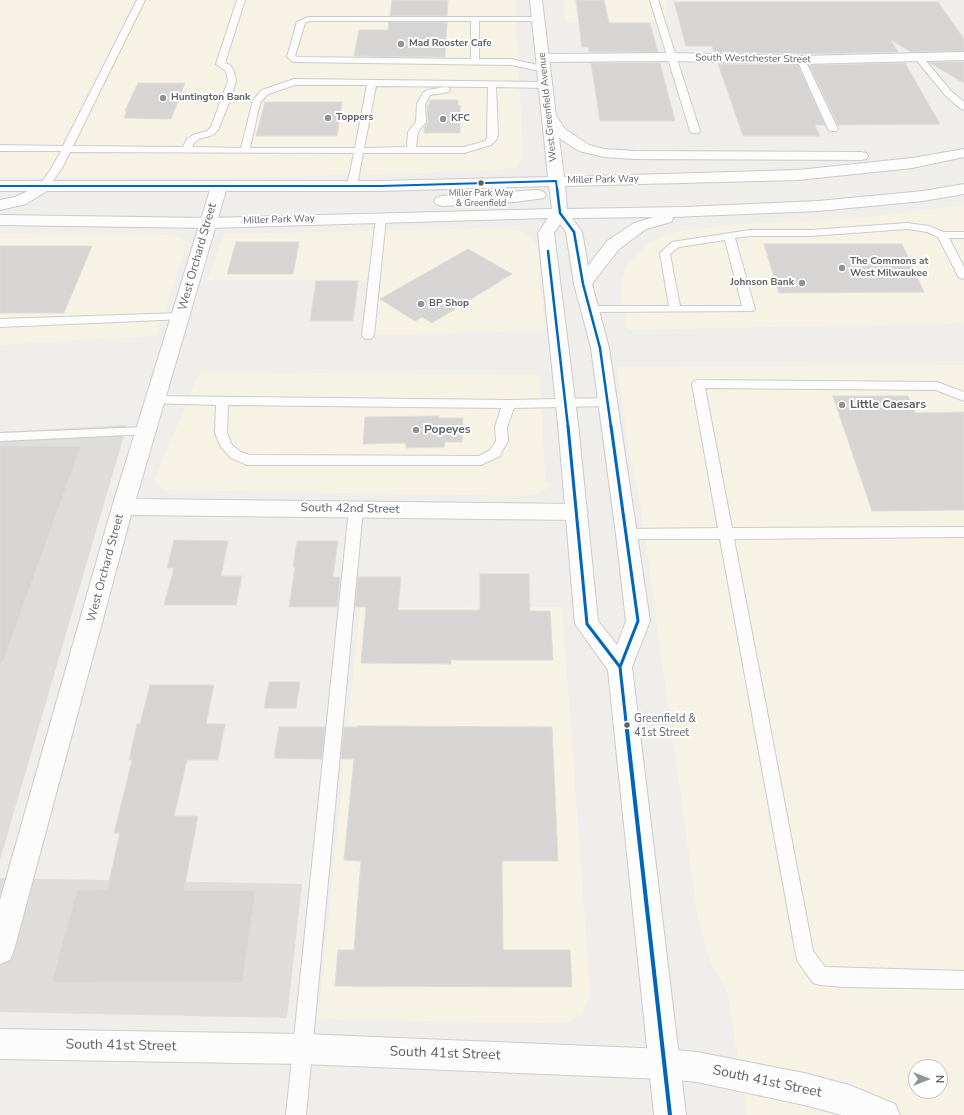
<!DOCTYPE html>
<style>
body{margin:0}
#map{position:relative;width:964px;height:1115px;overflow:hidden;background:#efeeea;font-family:"Nunito Sans",sans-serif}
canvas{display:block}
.north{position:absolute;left:908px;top:1059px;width:40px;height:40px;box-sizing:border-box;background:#fff;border:1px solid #bfc1c3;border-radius:50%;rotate:90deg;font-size:11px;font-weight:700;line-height:16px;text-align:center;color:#5f6368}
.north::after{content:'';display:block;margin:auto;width:14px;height:18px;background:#919496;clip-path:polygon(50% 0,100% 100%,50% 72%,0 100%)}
</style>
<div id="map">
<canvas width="964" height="1115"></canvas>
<div class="north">N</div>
</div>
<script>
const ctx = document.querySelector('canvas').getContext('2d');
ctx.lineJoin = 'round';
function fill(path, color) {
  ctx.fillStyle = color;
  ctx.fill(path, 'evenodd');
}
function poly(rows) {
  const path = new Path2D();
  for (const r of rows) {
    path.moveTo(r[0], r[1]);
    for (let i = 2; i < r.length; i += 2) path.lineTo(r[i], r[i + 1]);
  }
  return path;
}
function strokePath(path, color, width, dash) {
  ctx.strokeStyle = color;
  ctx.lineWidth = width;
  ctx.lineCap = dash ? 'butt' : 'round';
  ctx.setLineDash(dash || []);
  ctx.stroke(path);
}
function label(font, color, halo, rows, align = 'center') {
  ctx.font = font + ' "Nunito Sans",sans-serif';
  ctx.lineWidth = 4;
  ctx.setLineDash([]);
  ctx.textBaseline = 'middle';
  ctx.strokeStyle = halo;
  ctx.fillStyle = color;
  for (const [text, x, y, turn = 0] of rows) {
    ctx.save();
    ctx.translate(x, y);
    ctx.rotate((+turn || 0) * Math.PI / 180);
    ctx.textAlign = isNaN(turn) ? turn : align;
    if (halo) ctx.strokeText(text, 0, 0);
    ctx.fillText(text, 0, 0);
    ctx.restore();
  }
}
fill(poly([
 [0,0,515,0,523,156,516,167,494,171,230,178,0,177],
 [563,0,667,0,666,22,566,22],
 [964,205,964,323,627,330,621,293,622,278,628,264,650,243,662,236,686,230,728,225,858,218],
 [503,228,523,232,532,239,537,247,545,330,375,335,382,280,208,280,224,234],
 [0,234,169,235,181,238,185,242,185,248,156,336,0,345],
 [964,365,964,1115,747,1115,727,991,710,961,698,919,639,495,630,456,617,367],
 [916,1067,940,1067,940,1091,916,1091],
 [200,372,540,375,545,479,551,485,542,492,526,496,166,490,159,487,156,483,155,478],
 [562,607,589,977,590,997,581,1015,566,1022,543,1023,318,1019,360,608]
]), '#f7f3e4');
fill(poly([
 [127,425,0,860,0,432],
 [0,878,302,884,287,1018,0,1012]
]), '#dfddda');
const building = poly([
 [392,0,448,0,447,16,390,16,392,0],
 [576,0,604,0,609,23,650,23,658,52,589,52,588,47,582,47,576,0],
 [674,2,938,2,964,39,964,51,911,52,891,40,898,52,801,54,714,52,712,46,686,46,674,2],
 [389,22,447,22,445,57,354,56,359,30,388,30,389,22],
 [929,62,964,62,964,83,930,63,929,62],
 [591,63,660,63,675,121,600,121,591,63],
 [905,63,940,124,838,125,809,65,905,63],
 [718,64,798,65,825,125,815,125,820,136,743,136,718,64],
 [138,83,185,83,171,119,124,118,127,111,125,111,138,83],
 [430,100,458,100,458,105,460,105,460,133,424,133,425,126,428,122,427,105,429,105,430,100],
 [265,102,342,102,337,136,256,136,265,102],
 [236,242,299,242,293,274,227,274,236,242],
 [764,244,902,244,924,292,779,293,764,244],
 [0,246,92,246,64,313,0,313,0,246],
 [468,249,512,274,432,323,422,317,415,321,380,299,468,249],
 [316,281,358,281,353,321,310,321,316,281],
 [833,396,908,396,915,413,964,412,964,510,872,511,833,396],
 [439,416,439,418,463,418,462,442,445,442,444,447,406,448,406,443,363,444,365,417,439,416],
 [0,446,81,446,3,662,0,662,0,446],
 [174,540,228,541,221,576,242,576,236,605,164,605,174,568,167,568,174,540],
 [297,541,338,541,333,577,340,577,337,607,289,607,295,567,293,567,297,541],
 [480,574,529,574,530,611,550,611,553,660,451,660,451,664,361,663,366,607,355,607,358,577,401,577,398,610,480,610,480,574],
 [269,682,300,682,296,708,264,708,269,682],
 [150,685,214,685,206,724,225,724,218,760,187,760,174,816,198,816,184,890,256,890,242,983,52,982,77,889,107,890,120,833,114,833,132,760,129,760,137,724,140,724,150,685],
 [358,726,552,727,558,861,502,861,503,950,570,950,572,987,335,986,338,950,354,950,361,861,344,860,354,759,341,759,344,727,357,727,358,726],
 [279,727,325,727,322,759,274,758,279,727]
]);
fill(building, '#d6d5d3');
strokePath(building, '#deddd9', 1);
const lane = poly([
 [137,0,145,0,73,146,183,147,187,139,193,135,207,131,211,127,228,81,226,71,216,64,237,0,245,0,225,63,230,65,234,71,236,81,231,98,218,130,213,135,199,139,194,143,192,147,241,148,253,100,262,90,294,79,546,82,550,85,546,88,496,87,498,134,497,139,491,145,464,153,363,153,357,186,352,189,347,186,354,153,70,152,61,170,47,188,41,188,39,186,51,169,61,151,0,151,0,145,63,146,137,0],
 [295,85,367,85,355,148,250,148,260,103,268,94,295,85],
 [376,86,488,87,487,138,485,141,464,147,416,147,418,132,426,122,425,104,430,95,449,92,450,90,449,88,446,87,427,90,423,93,417,104,416,122,408,132,407,147,364,148,376,86],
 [650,0,658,0,700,131,698,133,692,133,690,131,650,0],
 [308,17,537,17,541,19,540,21,479,21,479,59,511,59,547,67,548,69,544,72,511,65,293,62,287,57,297,22,308,17],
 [309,21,471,21,471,59,298,57,295,56,305,23,309,21],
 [918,54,921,55,951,91,964,102,964,110,961,109,945,95,914,57,918,54],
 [801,57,805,60,838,129,836,131,830,131,828,129,797,60,801,57],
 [381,215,386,218,374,335,372,338,368,339,364,338,362,335,376,218,381,215],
 [907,223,929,226,944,232,964,232,964,238,949,238,964,267,964,279,959,278,958,276,938,237,927,232,907,229,811,236,750,236,735,238,755,309,753,311,591,312,587,311,585,309,587,307,591,306,669,306,660,253,672,242,750,230,811,230,907,223],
 [725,240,742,306,680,306,670,254,679,247,725,240],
 [181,313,185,315,187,317,185,319,0,327,0,319,181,313],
 [698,380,937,382,964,392,964,401,936,390,705,388,732,528,964,527,964,537,734,539,813,951,825,967,964,971,964,989,843,987,820,985,813,983,798,962,796,955,720,539,627,539,622,538,620,534,622,530,627,529,718,528,692,384,694,381,698,380],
 [155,396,509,400,608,398,612,399,614,402,612,405,608,406,514,408,507,427,508,441,501,453,500,456,481,465,247,465,231,458,221,447,215,433,216,405,151,403,149,400,151,397,155,396],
 [228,405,501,408,495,427,496,441,490,450,479,456,249,455,241,452,232,445,227,433,228,405],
 [146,427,150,428,152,431,150,434,0,441,0,433,146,427],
 [356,504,361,505,363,509,306,1115,286,1115,349,509,351,505,356,504]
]);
const street = poly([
 [964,52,964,60,801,64,671,61,543,62,538,61,536,58,538,55,543,54,671,53,801,56,964,52],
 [219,182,224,184,227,187,136,499,577,504,584,506,588,512,584,518,577,520,131,515,14,950,10,960,0,964,0,900,112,507,211,187,214,184,219,182],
 [0,1029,303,1034,664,1049,697,1052,804,1073,849,1085,895,1104,900,1115,842,1115,804,1105,697,1082,664,1079,303,1064,0,1059,0,1029]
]);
const secondary = poly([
 [530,0,542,0,556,116,565,129,589,145,604,149,634,151,861,152,866,153,868,156,866,159,861,160,634,159,604,157,579,151,559,138,564,177,798,170,912,158,964,149,964,157,912,168,798,180,565,186,567,209,685,207,818,201,923,191,964,184,964,194,923,201,818,211,672,217,673,219,671,222,646,229,619,249,592,284,609,348,650,621,632,667,686,1115,654,1115,608,670,575,624,558,424,538,233,548,218,209,228,0,225,0,215,209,218,552,209,549,186,381,191,47,191,26,204,0,210,0,200,15,197,28,191,0,191,0,181,381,181,548,177,530,0],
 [654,217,634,223,607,241,588,266,582,232,572,218,654,217],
 [560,224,566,232,574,284,591,348,616,534,626,621,617,645,598,621,578,424,554,233,560,224],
 [538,190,544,192,546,195,544,198,515,202,442,206,436,204,434,201,436,198,442,196,538,190]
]);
strokePath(lane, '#cbcccc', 2);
strokePath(street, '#cbcccc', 2);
strokePath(secondary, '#cacacb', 2);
fill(lane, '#fdfcfc');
fill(street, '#fdfcfc');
fill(secondary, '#fdfcfc');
strokePath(poly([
 [0,186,381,186,556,181,557,189]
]), '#0065bd', 2);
strokePath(poly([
 [557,188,560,213,574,232,583,284,600,348,611,427],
 [548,251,568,427]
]), '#0065bd', 2.5);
strokePath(poly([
 [568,426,587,624,620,667,623,695],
 [611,426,638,621,620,667,627,731]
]), '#0065bd', 3);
strokePath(poly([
 [627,730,670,1115]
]), '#0065bd', 4);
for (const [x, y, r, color] of [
 [401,44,4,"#919496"],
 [163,98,4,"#919496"],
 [328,118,4,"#919496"],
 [443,119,4,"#919496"],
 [481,183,3.5,"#5f6368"],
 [842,268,4,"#919496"],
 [802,283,4,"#919496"],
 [421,304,4,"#919496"],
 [842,405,4,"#919496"],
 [416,430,4,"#919496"],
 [627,725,3.5,"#5f6368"]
]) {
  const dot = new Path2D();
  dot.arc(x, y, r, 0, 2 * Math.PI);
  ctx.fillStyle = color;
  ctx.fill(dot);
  strokePath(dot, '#fff', 1.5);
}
label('9px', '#5f6368', '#fff', [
 ["Miller Park Way",481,194],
 ["& Greenfield",481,204]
]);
label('bold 10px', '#5f6368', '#fff', [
 ["Mad Rooster Cafe",409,44],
 ["Huntington Bank",171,98],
 ["Toppers",336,118],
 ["KFC",451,119],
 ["The Commons at",850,262],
 ["West Milwaukee",850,274],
 ["Johnson Bank",794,283,"right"],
 ["BP Shop",429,304]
], 'left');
label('10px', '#5f6368', '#fff', [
 ["South Westchester Street",753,59,1],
 ["West Greenfield Avenue",548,107,-96],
 ["Miller Park Way",603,180,-1],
 ["Miller Park Way",279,220,-2]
]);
label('11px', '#5f6368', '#fff', [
 ["Greenfield &",634,719],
 ["41st Street",634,733]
], 'left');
label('12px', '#5f6368', '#fff', [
 ["West Orchard Street",198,257,-74],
 ["South 42nd Street",350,509,1],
 ["West Orchard Street",106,568,-75]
]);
label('bold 12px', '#5f6368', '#fff', [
 ["Little Caesars",850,405],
 ["Popeyes",424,430]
], 'left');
label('14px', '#5f6368', '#fff', [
 ["South 41st Street",121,1046,1],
 ["South 41st Street",445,1054,2],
 ["South 41st Street",767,1082,12]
]);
</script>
